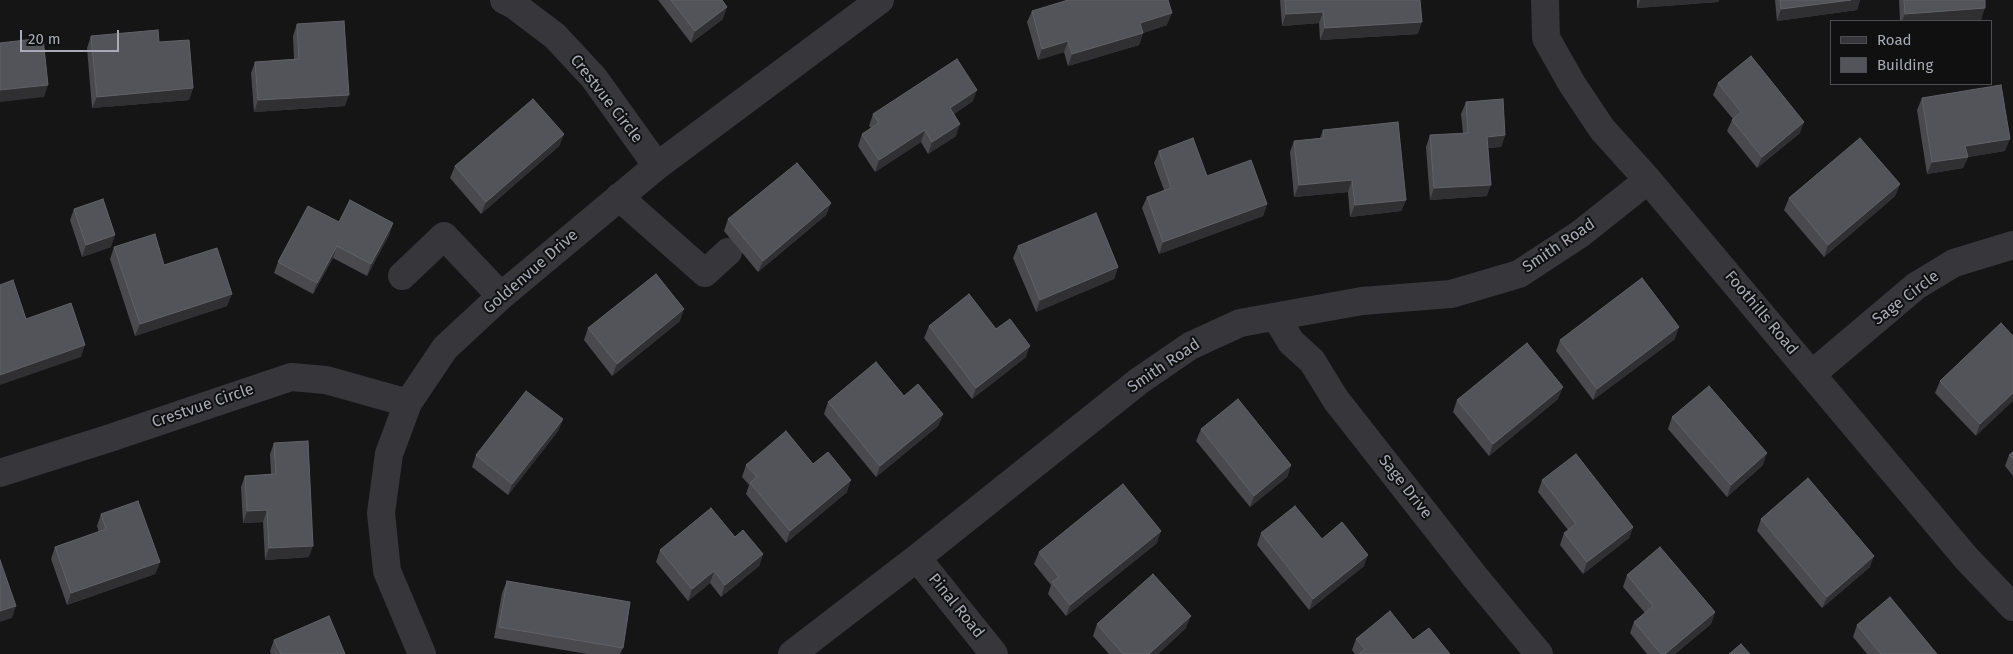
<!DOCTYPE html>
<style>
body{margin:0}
#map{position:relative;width:2013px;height:654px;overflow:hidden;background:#151516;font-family:"Fira Sans",sans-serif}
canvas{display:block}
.legend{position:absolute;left:1830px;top:20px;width:162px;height:65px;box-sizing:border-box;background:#101011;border:1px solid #4d4e53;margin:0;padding:6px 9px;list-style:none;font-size:15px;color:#a8aab5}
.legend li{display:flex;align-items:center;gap:10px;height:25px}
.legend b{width:25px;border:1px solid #4d4e53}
.scale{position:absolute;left:20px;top:30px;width:99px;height:22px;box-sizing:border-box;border:2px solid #a8aab5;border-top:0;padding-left:6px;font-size:15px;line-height:18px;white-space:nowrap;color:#a8aab5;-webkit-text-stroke:4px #101011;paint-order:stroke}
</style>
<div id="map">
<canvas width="2013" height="654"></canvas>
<ul class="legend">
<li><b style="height:6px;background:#36363b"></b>Road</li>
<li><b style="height:14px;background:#535459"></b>Building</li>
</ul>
<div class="scale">20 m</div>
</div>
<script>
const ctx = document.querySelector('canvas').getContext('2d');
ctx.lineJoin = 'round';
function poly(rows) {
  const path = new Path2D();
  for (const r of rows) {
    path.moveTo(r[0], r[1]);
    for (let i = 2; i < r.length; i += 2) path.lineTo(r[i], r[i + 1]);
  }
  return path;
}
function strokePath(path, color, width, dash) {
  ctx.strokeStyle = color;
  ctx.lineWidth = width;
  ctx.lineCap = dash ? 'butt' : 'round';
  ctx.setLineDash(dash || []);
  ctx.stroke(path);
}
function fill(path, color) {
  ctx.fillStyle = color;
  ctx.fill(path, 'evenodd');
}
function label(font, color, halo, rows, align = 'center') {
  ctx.font = font + ' "Fira Sans",sans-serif';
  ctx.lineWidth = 4;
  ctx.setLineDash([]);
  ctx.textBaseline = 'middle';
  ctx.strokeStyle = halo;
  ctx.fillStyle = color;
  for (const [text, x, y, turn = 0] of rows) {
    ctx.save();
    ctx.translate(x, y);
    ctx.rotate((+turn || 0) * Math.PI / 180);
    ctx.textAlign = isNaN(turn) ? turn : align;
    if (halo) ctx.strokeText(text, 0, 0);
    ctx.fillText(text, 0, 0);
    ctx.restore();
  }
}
strokePath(poly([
 [504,0,514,5,555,36,594,78,657,166],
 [1545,0,1546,38,1572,84,1602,129,1648,180,1967,559,2013,607],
 [619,197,705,273,728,252],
 [402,276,444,236,501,296],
 [1276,317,1291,342,1312,361,1336,400,1475,577,1539,654],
 [1812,374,1916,286,1954,263,2013,245],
 [0,473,110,438,291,377,326,380,408,403],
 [917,558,994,654],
 [422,654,387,571,381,513,389,454,408,403,445,348,501,296,657,166,880,0],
 [792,654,917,558,1139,381,1190,346,1240,323,1362,301,1451,294,1519,274,1580,234,1648,180]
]), '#36363b', 28);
fill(poly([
 [658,0,722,0,723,19,691,43],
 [1280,0,1420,0,1418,34,1320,40,1319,23,1282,26],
 [1637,0,1719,0,1718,2,1637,8],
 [1775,0,1860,0,1857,10,1777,21],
 [1899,0,1985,0,1981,20,1965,21,1900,21],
 [1032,11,1167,25,1143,33,1139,45,1068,66,1064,52,1038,60,1027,22],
 [297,24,345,106,254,112,251,73,255,62,294,59,293,36],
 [91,36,159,42,193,88,189,100,92,108,87,48],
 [1718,83,1800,133,1757,168,1727,131,1732,120,1733,119,1713,95],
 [1922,98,2005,151,1968,157,1963,168,1927,174,1917,110],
 [973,101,954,114,956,136,928,154,921,142,875,172,858,146,862,134,871,128,869,126,873,114],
 [1466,102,1505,135,1501,147,1488,148,1487,196,1430,200,1426,147,1430,135,1463,133,1461,114],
 [1323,130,1406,200,1401,211,1350,217,1348,192,1294,197,1290,152,1294,141,1320,138],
 [564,134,559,146,481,214,450,178,455,166],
 [1159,151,1207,176,1267,204,1263,216,1159,254,1142,208,1147,197,1164,190,1154,163],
 [1900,184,1895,196,1824,257,1784,210,1789,198],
 [831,203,826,215,758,272,724,231,728,219],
 [74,209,111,247,82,257,70,220],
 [339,222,393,223,389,235,367,276,333,258,313,294,274,273,278,262],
 [1018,246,1118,267,1114,279,1036,312,1013,258],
 [114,247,164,265,227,306,135,336,110,259],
 [680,321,612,376,584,340,588,328],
 [929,326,996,329,1026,357,972,399,924,338],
 [2013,336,1976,436,1935,393,1940,381],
 [1675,339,1593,400,1556,351,1560,340],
 [904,396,943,414,938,426,876,477,824,414,828,402],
 [1558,399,1489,456,1453,412,1457,400],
 [1672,417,1763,465,1727,497,1668,429],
 [563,419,558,431,508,495,472,467,476,455],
 [1201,429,1291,465,1287,477,1250,507,1196,441],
 [274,443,309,557,265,560,263,522,243,523,241,487,245,476,271,474,270,454],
 [2013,452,2013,476,2005,466,2009,455],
 [746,465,847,492,786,543,746,494,749,485,742,477],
 [1542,480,1633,527,1629,538,1583,574,1560,545,1564,533,1568,530,1538,492],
 [101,514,160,562,155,574,67,605,51,559,55,547,99,532,97,526],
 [1761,519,1870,567,1822,608,1757,531],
 [1261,533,1322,539,1364,566,1309,610,1257,545],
 [735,537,763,554,759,566,721,597,710,583,688,601,656,562,660,550],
 [1157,543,1066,616,1048,594,1051,585,1034,564,1039,552],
 [1627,575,1715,612,1711,624,1675,654,1647,654,1630,633,1634,622,1645,613,1623,587],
 [507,581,623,648,620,654,587,654,494,638,502,593],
 [1097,624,1186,628,1158,654,1109,654,1093,636],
 [1857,625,1937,654,1867,654,1853,637],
 [1356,639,1413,640,1450,654,1355,654,1352,650],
 [274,640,345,654,271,654,270,651]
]), '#49494e');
fill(poly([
 [1640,0,1719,0,1718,2,1637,8],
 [1851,0,1860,0,1857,10,1777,21,1781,9],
 [727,7,723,19,691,43,695,31],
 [1985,8,1981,20,1965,21,1902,21,1905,14],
 [1323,12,1319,23,1282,26,1286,14],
 [1172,13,1167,25,1136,35,1140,23],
 [1422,22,1418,34,1320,40,1325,28],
 [1143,33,1139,45,1068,66,1072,54],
 [1068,41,1064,52,1038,60,1042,49],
 [48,85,44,97,0,102,0,90],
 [193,88,189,100,92,108,97,97],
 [977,90,973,101,945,120,950,108],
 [349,95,345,106,254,112,258,100],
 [1804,122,1800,133,1757,168,1762,157],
 [960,124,956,136,928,154,932,142],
 [925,130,921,142,875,172,879,160],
 [564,134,559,146,481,214,486,202],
 [1505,135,1501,147,1483,148,1487,137],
 [2010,139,2005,151,1968,157,1963,168,1927,174,1932,162,1965,146],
 [1352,180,1348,192,1294,197,1299,185],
 [1900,184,1895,196,1824,257,1828,245],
 [1491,185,1487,196,1430,200,1434,188],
 [1406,200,1401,211,1350,217,1355,205],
 [831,203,826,215,758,272,763,261],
 [1267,204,1263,216,1159,254,1163,242],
 [393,223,389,235,367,276,371,264],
 [115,235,111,247,82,257,86,245],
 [337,246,333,258,313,294,317,283],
 [1118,267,1114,279,1036,312,1040,300],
 [232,294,227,306,135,336,140,324],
 [684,309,680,321,612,376,617,364],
 [1679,327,1675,339,1593,400,1597,389],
 [85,345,81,357,0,385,0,375],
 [1030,346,1026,357,972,399,976,388],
 [1563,387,1558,399,1489,456,1493,444],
 [2013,393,2013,401,1976,436,1980,424],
 [943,414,938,426,876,477,880,466],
 [563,419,558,431,508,495,512,484],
 [1767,453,1763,465,1727,497,1731,485],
 [1291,465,1287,477,1250,507,1254,496],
 [851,480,847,492,786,543,790,531],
 [267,510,263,522,243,523,247,511],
 [1633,527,1629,538,1583,574,1587,562],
 [1161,531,1157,543,1066,616,1070,605],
 [313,546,309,557,265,560,269,548],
 [763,554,759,566,721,597,725,585],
 [1368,555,1364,566,1309,610,1313,599],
 [1874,556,1870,567,1822,608,1827,597],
 [160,562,155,574,67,605,71,593],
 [714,571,710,583,688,601,692,589],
 [16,606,12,618,0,622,0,611],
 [1715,612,1711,624,1675,654,1665,654],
 [1191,616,1186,628,1158,654,1149,654]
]), '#303033');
const building = poly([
 [671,0,722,0,727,7,695,31,671,0],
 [1068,0,1168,0,1172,13,1140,23,1143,33,1072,54,1068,41,1042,49,1032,11,1068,0],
 [1285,0,1420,0,1422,22,1325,28,1323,12,1286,14,1285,0],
 [1780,0,1851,0,1781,9,1780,0],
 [1904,0,1985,0,1985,8,1905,14,1904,0],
 [344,21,349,95,258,100,255,62,299,59,297,24,344,21],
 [158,30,159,42,189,40,193,88,97,97,91,36,158,30],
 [43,38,48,85,0,90,0,43,43,38],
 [1751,56,1804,122,1762,157,1732,120,1741,112,1718,83,1751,56],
 [957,59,977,90,950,108,960,124,932,142,925,130,879,160,862,134,879,123,873,114,957,59],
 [2001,85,2010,139,1965,146,1968,157,1932,162,1922,98,2001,85],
 [533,99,564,134,486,202,455,166,533,99],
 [1503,99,1505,135,1487,137,1491,185,1434,188,1430,135,1468,133,1466,102,1503,99],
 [1398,122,1406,200,1355,205,1352,180,1299,185,1294,141,1324,138,1323,130,1398,122],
 [1193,138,1207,176,1251,160,1267,204,1163,242,1147,197,1171,188,1159,151,1193,138],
 [1860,138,1900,184,1828,245,1789,198,1860,138],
 [797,163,831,203,763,261,728,219,797,163],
 [103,199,115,235,86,245,74,209,103,199],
 [350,200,393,223,371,264,337,246,317,283,278,262,308,206,339,222,350,200],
 [1096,213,1118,267,1040,300,1018,246,1096,213],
 [155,234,164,265,217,248,232,294,140,324,114,247,155,234],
 [656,274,684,309,617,364,588,328,656,274],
 [1642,278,1679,327,1597,389,1560,340,1642,278],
 [13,280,26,319,71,303,85,345,0,375,0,285,13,280],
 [969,294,996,329,1010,319,1030,346,976,388,929,326,969,294],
 [2001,323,2013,336,2013,393,1980,424,1940,381,2001,323],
 [1527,343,1563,387,1493,444,1457,400,1527,343],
 [876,362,904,396,918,384,943,414,880,466,828,402,876,362],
 [1709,386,1767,453,1731,485,1672,417,1709,386],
 [526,391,563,419,512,484,476,455,526,391],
 [1238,399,1291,465,1254,496,1201,429,1238,399],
 [786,431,813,464,828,452,851,480,790,531,750,483,757,477,746,465,786,431],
 [308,441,313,546,269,548,267,510,247,511,245,476,276,474,274,443,308,441],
 [2013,452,2013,459,2009,455,2013,452],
 [1576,454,1633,527,1587,562,1564,533,1576,524,1542,480,1576,454],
 [1808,478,1874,556,1827,597,1761,519,1808,478],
 [1123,484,1161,531,1070,605,1052,582,1059,577,1039,552,1123,484],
 [138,501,160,562,71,593,55,547,106,529,101,514,138,501],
 [1295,506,1322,539,1342,522,1368,555,1313,599,1261,533,1295,506],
 [711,508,735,537,743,530,763,554,725,585,714,571,692,589,660,550,711,508],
 [1660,547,1715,612,1665,654,1661,654,1634,622,1653,606,1627,575,1660,547],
 [0,560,16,606,0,611,0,560],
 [1153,574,1191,616,1149,654,1123,654,1097,624,1153,574],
 [507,581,630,602,623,648,499,627,507,581],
 [1890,597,1937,654,1881,654,1857,625,1890,597],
 [1390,611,1413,640,1429,628,1450,654,1359,654,1365,649,1356,639,1390,611],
 [329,616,345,654,281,654,274,640,329,616],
 [1741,644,1750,654,1729,654,1741,644]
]);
fill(building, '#535459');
strokePath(building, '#616167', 1);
label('16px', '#a8aab5', '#101011', [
 ["Crestvue Circle",606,99,52],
 ["Smith Road",1559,246,-34],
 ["Goldenvue Drive",531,272,-41],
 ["Sage Circle",1906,298,-37],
 ["Foothills Road",1761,313,50],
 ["Smith Road",1164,366,-34],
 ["Crestvue Circle",203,406,-19],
 ["Sage Drive",1405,487,52],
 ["Pinal Road",956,606,51]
]);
</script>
